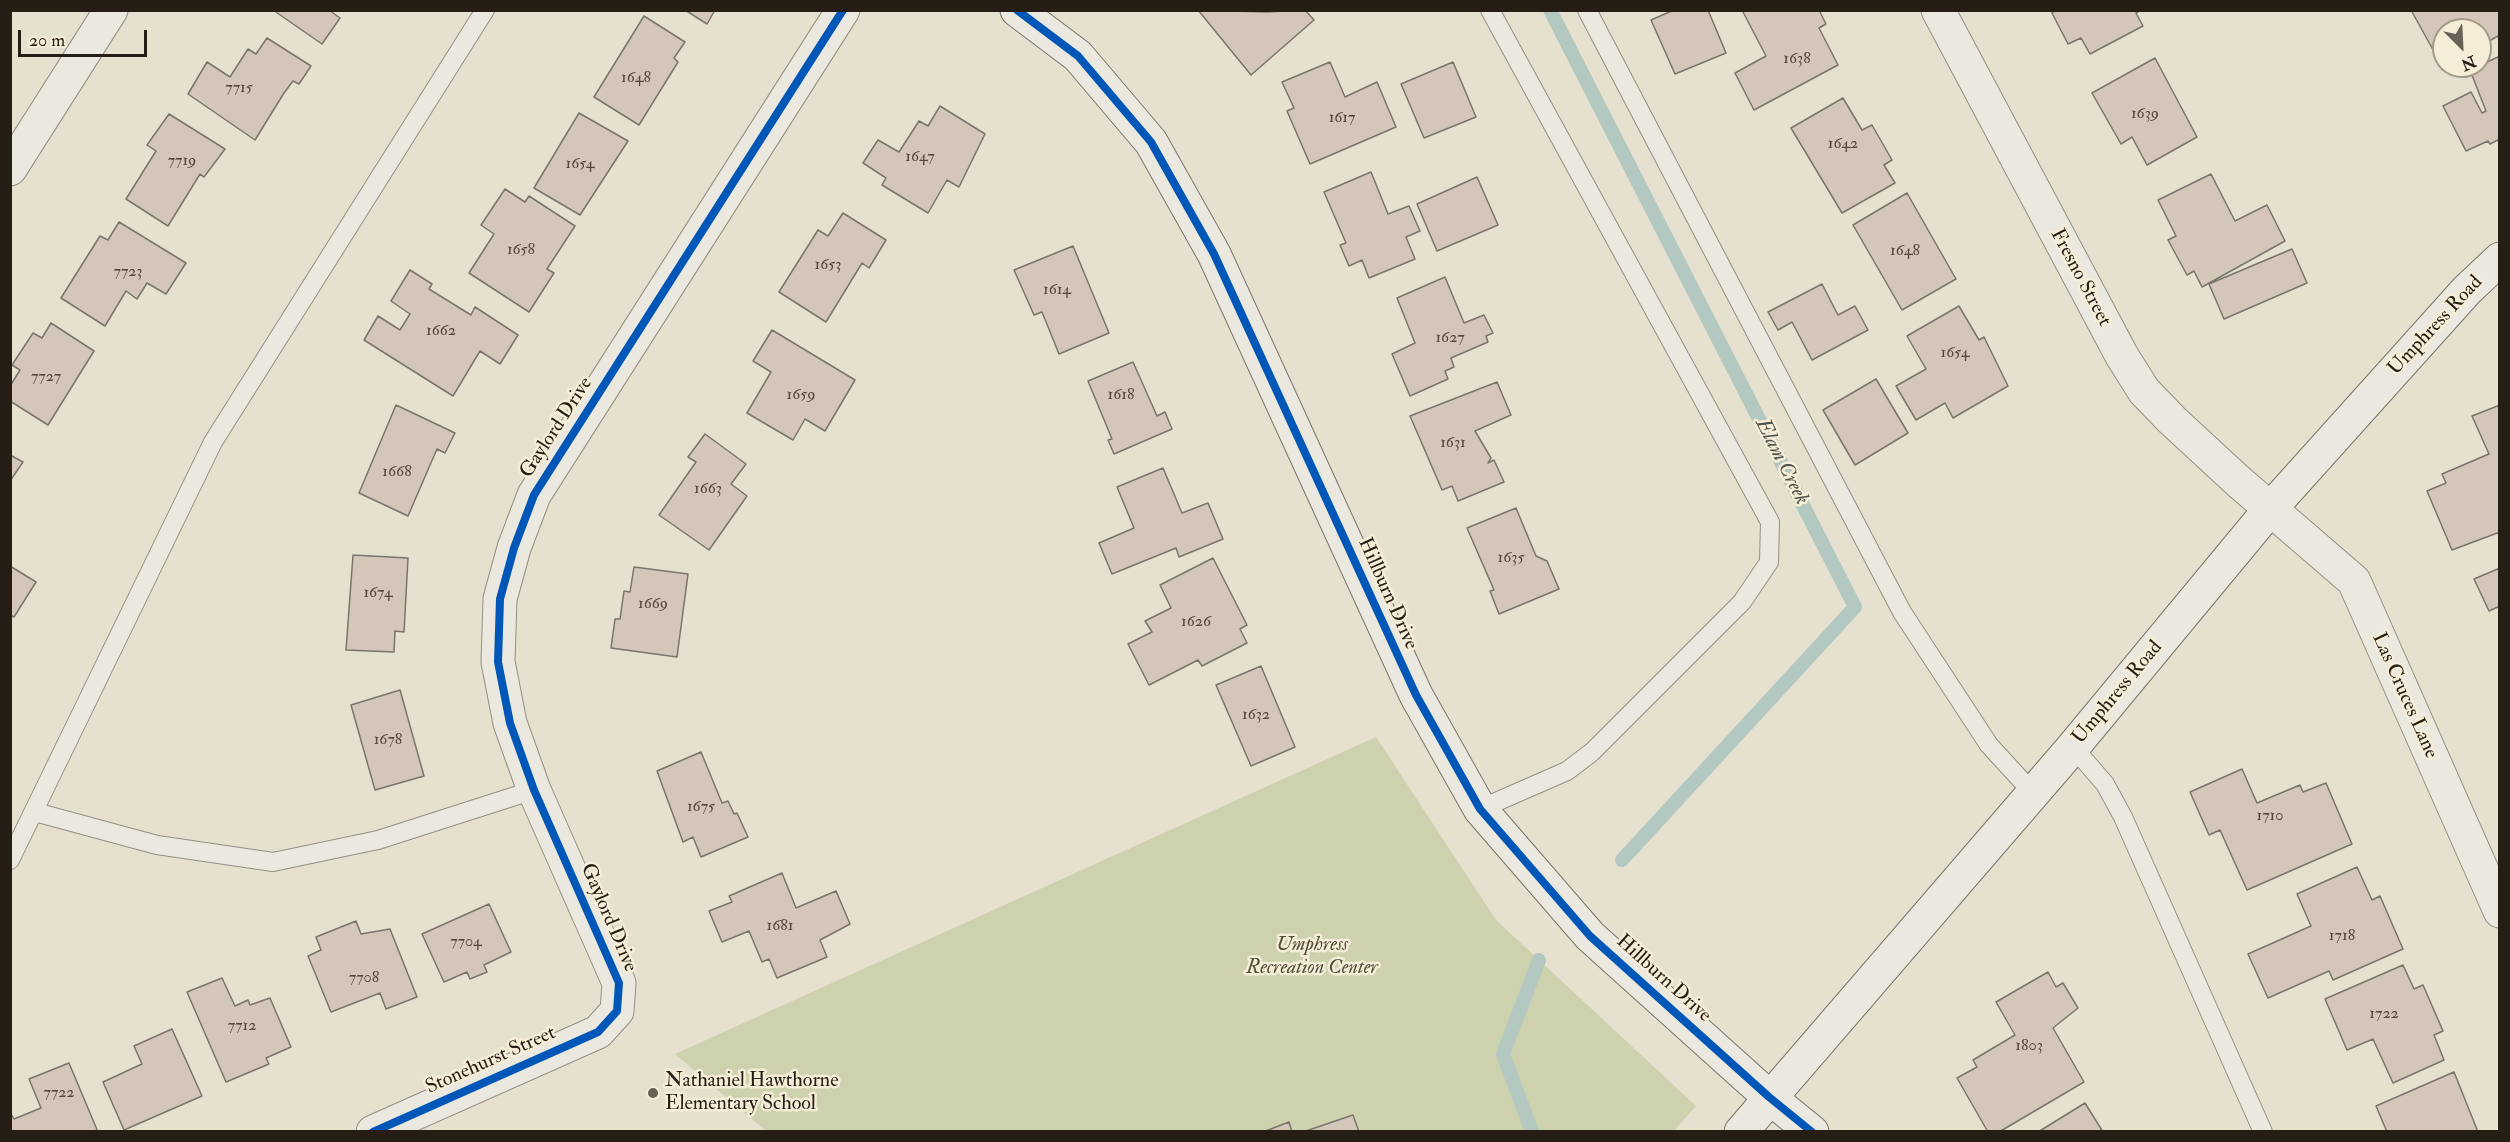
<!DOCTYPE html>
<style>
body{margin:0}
#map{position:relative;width:2510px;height:1142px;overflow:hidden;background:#e6e0ce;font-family:"IM FELL Double Pica",serif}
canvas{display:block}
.frame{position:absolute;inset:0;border:12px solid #261d15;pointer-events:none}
.north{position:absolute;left:2432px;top:18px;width:60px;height:60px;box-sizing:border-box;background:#f6edd8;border:2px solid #a39a8a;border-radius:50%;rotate:156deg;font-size:16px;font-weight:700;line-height:24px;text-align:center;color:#261d15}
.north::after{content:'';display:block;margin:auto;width:21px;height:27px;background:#696156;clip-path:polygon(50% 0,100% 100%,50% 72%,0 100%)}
.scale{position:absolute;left:18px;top:30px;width:129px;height:27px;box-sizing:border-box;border:3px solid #261d15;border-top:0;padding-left:8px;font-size:18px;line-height:21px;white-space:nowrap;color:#261d15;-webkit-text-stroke:4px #f6edd8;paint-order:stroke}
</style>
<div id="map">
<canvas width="2510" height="1142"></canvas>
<div class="frame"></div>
<div class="north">N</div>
<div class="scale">20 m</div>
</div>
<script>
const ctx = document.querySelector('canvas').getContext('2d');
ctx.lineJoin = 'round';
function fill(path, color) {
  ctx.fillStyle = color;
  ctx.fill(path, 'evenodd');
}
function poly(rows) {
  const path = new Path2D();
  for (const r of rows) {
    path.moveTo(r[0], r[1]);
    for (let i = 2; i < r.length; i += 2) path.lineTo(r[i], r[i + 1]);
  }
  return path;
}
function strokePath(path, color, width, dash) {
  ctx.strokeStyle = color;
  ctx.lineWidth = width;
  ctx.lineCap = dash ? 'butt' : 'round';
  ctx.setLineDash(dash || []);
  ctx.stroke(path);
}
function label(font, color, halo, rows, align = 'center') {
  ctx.font = font + ' "IM FELL Double Pica",serif';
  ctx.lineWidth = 5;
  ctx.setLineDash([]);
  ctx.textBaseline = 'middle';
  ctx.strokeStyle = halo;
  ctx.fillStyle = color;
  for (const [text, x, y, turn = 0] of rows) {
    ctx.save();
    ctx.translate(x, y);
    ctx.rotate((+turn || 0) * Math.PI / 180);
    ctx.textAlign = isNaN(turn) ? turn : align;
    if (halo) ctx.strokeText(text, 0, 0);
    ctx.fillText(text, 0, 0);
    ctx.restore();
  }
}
fill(poly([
 [1376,737,1496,920,1696,1106,1673,1132,766,1131,675,1054]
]), '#cdd1ae');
strokePath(poly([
 [1550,10,1855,607,1622,860],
 [1532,1132,1503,1054,1539,960]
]), '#b3c8c1', 14);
const building = poly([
 [273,10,329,10,340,18,322,44,273,10],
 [685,10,715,10,707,24,685,10],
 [1198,10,1267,12,1305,10,1314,20,1251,75,1198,10],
 [1674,10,1708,10,1726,53,1675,74,1651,20,1674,10],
 [1742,10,1819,10,1826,24,1819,28,1838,65,1754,110,1735,73,1766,56,1742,10],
 [2056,10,2141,10,2136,13,2143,26,2090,54,2081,38,2068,44,2052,13,2056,10],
 [2411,10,2500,10,2500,35,2480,46,2480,30,2444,30,2444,65,2442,66,2411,10],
 [644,16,685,42,674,58,678,62,639,125,594,97,644,16],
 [267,38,311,66,299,84,293,81,284,93,255,140,188,94,207,62,230,77,248,49,256,54,267,38],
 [2500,56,2500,139,2490,144,2488,141,2466,151,2443,106,2471,92,2482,113,2486,111,2470,70,2500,56],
 [2155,58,2197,137,2147,165,2132,137,2121,144,2092,93,2155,58],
 [1330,62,1345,97,1377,82,1396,127,1310,164,1287,111,1294,108,1282,82,1330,62],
 [1453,62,1476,117,1424,138,1401,84,1453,62],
 [1843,98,1862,130,1872,125,1892,160,1884,165,1895,183,1842,213,1791,128,1843,98],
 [940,106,985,134,959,187,947,180,928,213,882,185,886,178,863,163,878,140,899,152,919,121,928,126,940,106],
 [579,113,628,141,580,215,534,188,579,113],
 [169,114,225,149,204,177,200,174,168,226,126,199,156,151,147,145,169,114],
 [1371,172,1388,214,1409,206,1420,231,1406,237,1415,259,1369,278,1362,260,1349,266,1340,245,1346,243,1324,192,1371,172],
 [2211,174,2235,221,2267,205,2285,241,2202,287,2194,271,2187,275,2168,240,2176,236,2158,200,2211,174],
 [1477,177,1498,225,1437,251,1417,204,1477,177],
 [505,189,525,202,529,196,575,226,547,269,554,273,529,312,469,273,494,234,481,225,505,189],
 [1907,193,1956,279,1902,310,1853,225,1907,193],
 [843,213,886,240,869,268,862,263,826,322,779,292,818,230,828,236,843,213],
 [119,222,186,263,166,294,147,283,137,299,126,291,105,326,61,298,100,236,108,240,119,222],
 [1073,246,1109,333,1059,354,1042,312,1034,315,1014,270,1073,246],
 [2292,249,2307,283,2224,319,2209,284,2292,249],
 [410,270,432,284,429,289,471,315,475,307,518,335,500,364,480,351,453,396,364,340,378,316,400,330,410,314,391,301,410,270],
 [1445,277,1464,323,1484,315,1493,333,1486,336,1488,342,1451,358,1454,367,1445,371,1448,379,1410,396,1392,354,1415,343,1397,298,1445,277],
 [1822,284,1838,315,1855,306,1868,330,1812,360,1792,322,1778,330,1768,312,1822,284],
 [1959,306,1979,340,1984,337,2008,386,1953,418,1945,403,1916,420,1896,386,1926,369,1907,336,1959,306],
 [51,323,94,351,48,425,10,401,10,386,20,370,12,365,33,333,42,338,51,323],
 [772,330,855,380,825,431,805,419,793,440,747,413,771,372,753,361,772,330],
 [1133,362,1157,416,1165,412,1172,429,1114,454,1108,440,1112,439,1088,381,1133,362],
 [1876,379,1908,433,1855,465,1823,410,1876,379],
 [1497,382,1511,415,1475,431,1491,458,1488,463,1494,460,1504,482,1458,501,1452,486,1442,490,1410,416,1497,382],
 [396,405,455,433,445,453,437,449,408,516,359,493,396,405],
 [2500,405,2500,532,2452,550,2427,491,2446,483,2442,474,2489,454,2472,416,2500,405],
 [705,434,746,464,731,484,747,496,709,550,659,515,696,462,688,457,705,434],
 [10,455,23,462,10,481,10,455],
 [1163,468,1182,513,1208,503,1223,539,1179,557,1176,548,1112,574,1099,543,1134,528,1117,487,1163,468],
 [1516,508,1536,556,1547,561,1559,589,1499,614,1490,591,1494,590,1467,528,1516,508],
 [353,555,408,558,404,632,395,631,394,652,346,650,353,555],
 [1213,558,1247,625,1240,629,1247,643,1202,666,1198,660,1149,685,1128,644,1152,632,1145,621,1171,608,1160,585,1213,558],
 [10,566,36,582,14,617,10,615,10,566],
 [634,567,688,574,677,657,611,648,615,619,620,619,624,591,630,592,634,567],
 [2500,568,2500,606,2489,611,2474,579,2500,568],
 [1261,666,1295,747,1251,766,1216,685,1261,666],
 [400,690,424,776,375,790,351,705,400,690],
 [701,752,722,803,728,801,734,814,737,813,748,837,701,857,693,837,683,842,657,771,701,752],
 [2242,769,2257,803,2300,785,2303,792,2326,783,2352,844,2247,890,2220,830,2209,835,2190,792,2242,769],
 [2357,867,2372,900,2380,896,2403,949,2333,980,2329,971,2268,998,2248,954,2311,926,2297,894,2357,867],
 [782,873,796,908,836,891,850,924,820,940,827,957,777,978,769,959,762,962,749,931,722,942,709,911,732,902,729,896,782,873],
 [489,904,511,952,484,965,487,972,470,979,467,972,444,982,422,934,489,904],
 [356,921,361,934,390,929,417,997,386,1009,380,993,331,1012,308,956,321,950,316,937,356,921],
 [2403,965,2414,989,2423,985,2443,1031,2434,1035,2444,1060,2393,1083,2373,1039,2347,1050,2325,999,2403,965],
 [2048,972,2056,987,2063,983,2078,1008,2053,1028,2084,1082,1999,1132,1988,1132,1957,1078,1977,1067,1973,1060,2015,1035,1996,1002,2048,972],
 [222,978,235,1006,248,1000,250,1005,270,998,291,1047,266,1058,269,1064,226,1082,187,992,222,978],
 [172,1029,202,1096,124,1130,103,1082,142,1064,134,1046,172,1029],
 [69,1063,98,1132,10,1132,10,1112,14,1119,41,1108,29,1079,69,1063],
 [2454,1072,2478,1132,2387,1132,2376,1106,2454,1072],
 [2085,1103,2103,1132,2038,1132,2085,1103],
 [1353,1115,1359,1132,1303,1132,1353,1115],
 [1289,1122,1292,1132,1263,1132,1289,1122]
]);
fill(building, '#d4c7b9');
strokePath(building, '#79756c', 1.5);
const lane = poly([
 [1587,10,1902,612,1989,745,2033,793],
 [2073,747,2105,784,2123,817,2263,1132],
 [1480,809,1567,771,1592,752,1742,602,1769,562,1770,522,1490,10],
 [35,812,157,845,273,862,378,840,534,790],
 [10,860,213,442,485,10]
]);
const street = poly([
 [1938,10,2122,356,2144,391,2172,420,2238,481,2354,581,2500,911],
 [10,169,111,10],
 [373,1132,598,1032,617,1011,619,983,534,790,510,723,498,662,500,599,514,548,534,495,843,10]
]);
const secondary = poly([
 [1017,10,1078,56,1151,142,1214,254,1416,695,1480,809,1590,936,1769,1097,1812,1132],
 [1741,1132,2073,747,2271,508,2467,290,2500,259]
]);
strokePath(lane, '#948f84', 20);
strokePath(street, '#948f84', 35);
strokePath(secondary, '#79756c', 35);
strokePath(lane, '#ebe8df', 18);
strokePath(street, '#ebe8df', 33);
strokePath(secondary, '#ebe8df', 33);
strokePath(poly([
 [1017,10,1078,56,1151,142,1214,254,1416,695,1480,809,1590,936,1769,1097,1812,1132],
 [373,1132,598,1032,617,1011,619,983,534,790,510,723,498,662,500,599,514,548,534,495,843,10]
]), '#0057b8', 8);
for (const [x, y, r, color] of [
 [653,1093,6,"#696156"]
]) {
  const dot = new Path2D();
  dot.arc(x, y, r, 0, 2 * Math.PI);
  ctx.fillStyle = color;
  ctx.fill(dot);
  strokePath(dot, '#f6edd8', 2);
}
label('16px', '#52483e', null, [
 ["1638",1797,60],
 ["1648",636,79],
 ["7715",239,89],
 ["1639",2145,115],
 ["1617",1342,119],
 ["1642",1843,145],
 ["1647",920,158],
 ["7719",182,162],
 ["1654",580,165],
 ["1658",521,251],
 ["1648",1905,252],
 ["1653",828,266],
 ["7723",128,273],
 ["1614",1057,291],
 ["1662",441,332],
 ["1627",1450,339],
 ["1654",1955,354],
 ["7727",46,378],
 ["1659",801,396],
 ["1618",1121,396],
 ["1631",1453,444],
 ["1668",397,473],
 ["1663",708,490],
 ["1635",1511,559],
 ["1674",378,594],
 ["1669",653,605],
 ["1626",1196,623],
 ["1632",1256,716],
 ["1678",388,741],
 ["1675",701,808],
 ["1710",2270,817],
 ["1681",780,927],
 ["1718",2342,937],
 ["7704",466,943],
 ["7708",364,979],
 ["1722",2384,1015],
 ["7712",242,1027],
 ["1803",2029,1047],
 ["7722",59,1094]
]);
label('20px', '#261d15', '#f6edd8', [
 ["Fresno Street",2080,278,62],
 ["Umphress Road",2436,326,-47],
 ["Gaylord Drive",557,428,-57],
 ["Hillburn Drive",1387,594,66],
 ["Umphress Road",2118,693,-50],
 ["Las Cruces Lane",2404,696,66],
 ["Gaylord Drive",608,918,67],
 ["Hillburn Drive",1663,979,42],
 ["Stonehurst Street",491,1061,-24]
]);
label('italic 20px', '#524f3b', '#f6edd8', [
 ["Umphress",1312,946],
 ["Recreation Center",1312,969]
]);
label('20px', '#261d15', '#f6edd8', [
 ["Nathaniel Hawthorne",665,1082],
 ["Elementary School",665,1105]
], 'left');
label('italic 21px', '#50554f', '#f6edd8', [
 ["Elam Creek",1781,462,63]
]);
</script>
